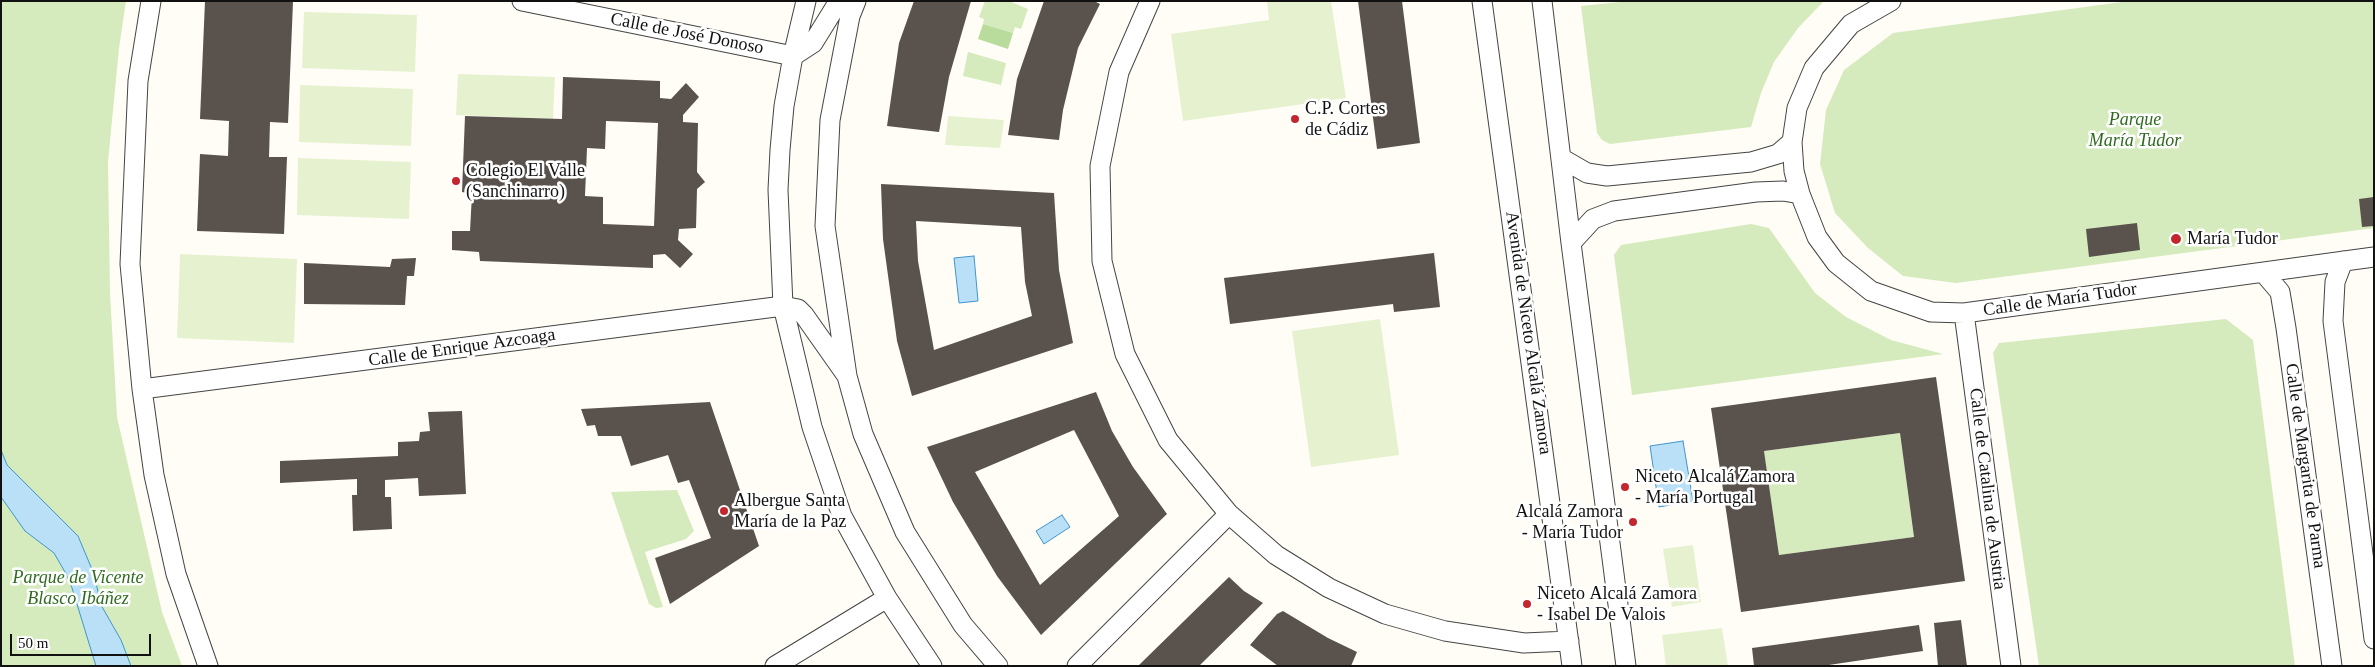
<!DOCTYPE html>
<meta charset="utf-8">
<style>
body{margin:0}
#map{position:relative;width:2375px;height:667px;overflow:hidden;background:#fffdf5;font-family:"Times New Roman",serif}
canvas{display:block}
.frame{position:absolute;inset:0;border:2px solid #111;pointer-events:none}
.scale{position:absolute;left:10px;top:634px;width:141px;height:22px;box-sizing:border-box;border:2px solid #111;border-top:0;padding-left:6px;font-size:15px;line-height:18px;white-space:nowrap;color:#111;-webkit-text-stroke:4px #fff;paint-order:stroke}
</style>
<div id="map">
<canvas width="2375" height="667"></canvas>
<div class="frame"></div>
<div class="scale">50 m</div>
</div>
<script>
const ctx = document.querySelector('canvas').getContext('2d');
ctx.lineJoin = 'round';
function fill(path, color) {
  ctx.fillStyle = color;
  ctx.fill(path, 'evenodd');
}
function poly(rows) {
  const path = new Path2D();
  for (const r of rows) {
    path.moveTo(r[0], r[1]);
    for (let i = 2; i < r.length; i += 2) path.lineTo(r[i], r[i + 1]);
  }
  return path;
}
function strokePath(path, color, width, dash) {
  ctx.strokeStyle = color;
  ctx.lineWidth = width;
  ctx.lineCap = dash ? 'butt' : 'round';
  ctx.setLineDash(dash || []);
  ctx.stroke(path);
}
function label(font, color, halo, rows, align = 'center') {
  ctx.font = font + ' "Times New Roman",serif';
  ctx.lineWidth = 5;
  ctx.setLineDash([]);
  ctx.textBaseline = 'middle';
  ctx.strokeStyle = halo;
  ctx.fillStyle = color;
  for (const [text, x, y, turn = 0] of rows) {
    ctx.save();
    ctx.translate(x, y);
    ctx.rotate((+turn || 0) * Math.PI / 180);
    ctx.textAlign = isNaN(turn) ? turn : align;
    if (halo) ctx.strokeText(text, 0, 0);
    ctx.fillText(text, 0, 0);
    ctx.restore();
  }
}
fill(poly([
 [1,1,126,1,119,48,108,162,110,293,117,417,162,612,182,666,1,666],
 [985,1,1009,1,1028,9,1021,29,1015,27,1013,33,983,24,984,19,979,17],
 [1630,1,1824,1,1798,28,1774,62,1761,93,1751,127,1610,144,1602,140,1597,133,1581,6],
 [2129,1,2374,1,2374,228,1956,283,1903,276,1868,248,1835,213,1820,164,1826,110,1844,70,1893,33],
 [968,52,1006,63,1001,85,963,76],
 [1751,224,1769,228,1815,293,1846,317,1891,340,1943,354,1632,395,1614,255,1621,245],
 [2226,319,2253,340,2295,666,2039,666,1993,353,1999,343],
 [1900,433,1914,537,1779,555,1764,451],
 [677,490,694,531,686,539,645,552,663,607,656,608,649,604,611,492]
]), '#d5ebbd');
fill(poly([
 [983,24,1013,33,1008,49,978,39]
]), '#b9dc9c');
fill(poly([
 [1267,1,1331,1,1346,98,1183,121,1171,34,1269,20],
 [304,12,417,15,415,72,302,68],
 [458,74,555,77,553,119,456,115],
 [300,85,413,89,411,146,299,142],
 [948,116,1004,120,1000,148,945,145],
 [298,158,411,162,409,219,297,215],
 [180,254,297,259,294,343,177,338],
 [1380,319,1399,455,1311,467,1292,331],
 [1693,545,1701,602,1672,607,1663,549],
 [1722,628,1728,666,1666,666,1662,635]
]), '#e6f2cf');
const water = poly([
 [974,256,978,301,959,303,954,258,974,256],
 [1683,441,1693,501,1659,507,1650,446,1683,441],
 [1,450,7,465,78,536,94,574,101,605,121,640,131,666,96,666,72,588,65,572,54,553,25,531,1,497,1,450],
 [1062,515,1070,527,1044,544,1036,531,1062,515]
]);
fill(water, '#b9e0f7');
strokePath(water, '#3f96cf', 1);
fill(poly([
 [205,1,293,2,288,123,270,122,269,157,287,157,284,234,197,231,200,154,228,156,229,121,200,119],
 [914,1,971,1,949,77,939,132,887,126,899,43],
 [1044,1,1094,1,1100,4,1078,48,1063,110,1059,140,1008,135,1017,79],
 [1358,1,1402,1,1420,143,1377,149],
 [563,77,660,81,660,98,671,99,686,83,699,97,683,115,683,122,698,123,697,172,705,182,697,189,696,228,679,229,678,240,693,254,680,268,665,254,653,255,653,268,480,261,479,252,452,250,452,231,470,231,472,194,462,192,465,116,562,119],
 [606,121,658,123,654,226,603,224,603,197,585,196,587,148,605,149],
 [881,184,1054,193,1059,270,1073,343,912,396,897,341,883,239],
 [916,221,1021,227,1025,282,1032,316,934,350,918,261],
 [2374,197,2374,226,2362,227,2359,199],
 [2137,223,2140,250,2089,257,2086,229],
 [1434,253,1440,307,1394,312,1393,304,1230,324,1224,278],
 [416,258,414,276,407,276,405,305,304,304,304,263,390,267,392,259],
 [1936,377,1965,581,1741,612,1711,408],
 [1900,433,1914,537,1779,555,1764,451],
 [1096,392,1112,431,1133,467,1167,514,1041,635,997,576,953,502,927,447],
 [1074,430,1119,516,1040,585,975,472],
 [710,402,759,546,670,604,655,558,711,538,689,480,678,483,668,455,631,466,621,436,598,436,595,425,587,426,581,409],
 [462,411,466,494,419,496,418,478,385,480,385,497,391,497,392,529,353,531,352,495,357,495,357,479,280,483,280,461,398,456,398,442,419,441,420,432,430,431,428,412],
 [1229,577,1244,591,1263,603,1199,666,1138,666],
 [1283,611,1328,638,1357,652,1351,666,1278,666,1250,645,1277,614],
 [1961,620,1967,666,1938,666,1934,623],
 [1919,625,1923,651,1822,666,1754,666,1752,648]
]), '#5a524d');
const minor = poly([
 [151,1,138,81,130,264,142,389,154,475,176,574,208,666],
 [522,1,793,56,813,43,839,1],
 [806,1,793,56,784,106,780,150,778,190,783,306,812,427,842,516,887,598,932,666],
 [856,1,850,16,830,120,825,226,847,376,863,434,905,532,963,625,998,666],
 [1150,1,1119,72,1100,166,1102,261,1125,354,1168,440,1229,514,1276,555,1329,588,1385,614,1445,631,1524,643,1569,641],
 [1482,1,1572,666],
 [1542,1,1571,243,1626,666],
 [1891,1,1851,24,1814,68,1797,108,1792,142,1794,171,1800,194,1817,237,1836,263,1871,291,1931,312,1964,313,2374,257],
 [1561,158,1587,173,1607,176,1751,162,1778,154,1792,142],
 [1571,243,1593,219,1614,211,1756,192,1783,191,1800,194],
 [2343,261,2335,282,2333,321,2374,639],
 [2263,272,2280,292,2286,328,2332,666],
 [1964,313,2011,666],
 [142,389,783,306,798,309,804,315,847,376],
 [775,666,887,598],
 [1077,666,1229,514]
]);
strokePath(minor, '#444', 21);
strokePath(minor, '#fff', 19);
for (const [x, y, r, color] of [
 [1295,119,5,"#c4262e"],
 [456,181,5,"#c4262e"],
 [2176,239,6,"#c4262e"],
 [1625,487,5,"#c4262e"],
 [724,511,5,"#c4262e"],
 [1633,522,5,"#c4262e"],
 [1527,604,5,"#c4262e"]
]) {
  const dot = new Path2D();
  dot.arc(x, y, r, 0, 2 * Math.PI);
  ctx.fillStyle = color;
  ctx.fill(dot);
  strokePath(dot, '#fff', 2);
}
label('18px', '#111', '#fff', [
 ["Calle de José Donoso",687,34,11],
 ["Calle de María Tudor",2060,300,-8],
 ["Avenida de Niceto Alcalá Zamora",1528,333,82],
 ["Calle de Enrique Azcoaga",462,348,-8],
 ["Calle de Margarita de Parma",2305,466,82],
 ["Calle de Catalina de Austria",1987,489,83]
]);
label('18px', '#111', '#fff', [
 ["C.P. Cortes",1305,109],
 ["de Cádiz",1305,130],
 ["Colegio El Valle",466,171],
 ["(Sanchinarro)",466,192],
 ["María Tudor",2187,239],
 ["Niceto Alcalá Zamora",1635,477],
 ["- María Portugal",1635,498],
 ["Albergue Santa",734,501],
 ["María de la Paz",734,522],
 ["Alcalá Zamora",1623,512,"right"],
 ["- María Tudor",1623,533,"right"],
 ["Niceto Alcalá Zamora",1537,594],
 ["- Isabel De Valois",1537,615]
], 'left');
label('italic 18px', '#2f6b1f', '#fff', [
 ["Parque",2135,120],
 ["María Tudor",2135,141],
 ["Parque de Vicente",78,578],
 ["Blasco Ibáñez",78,599]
]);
</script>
